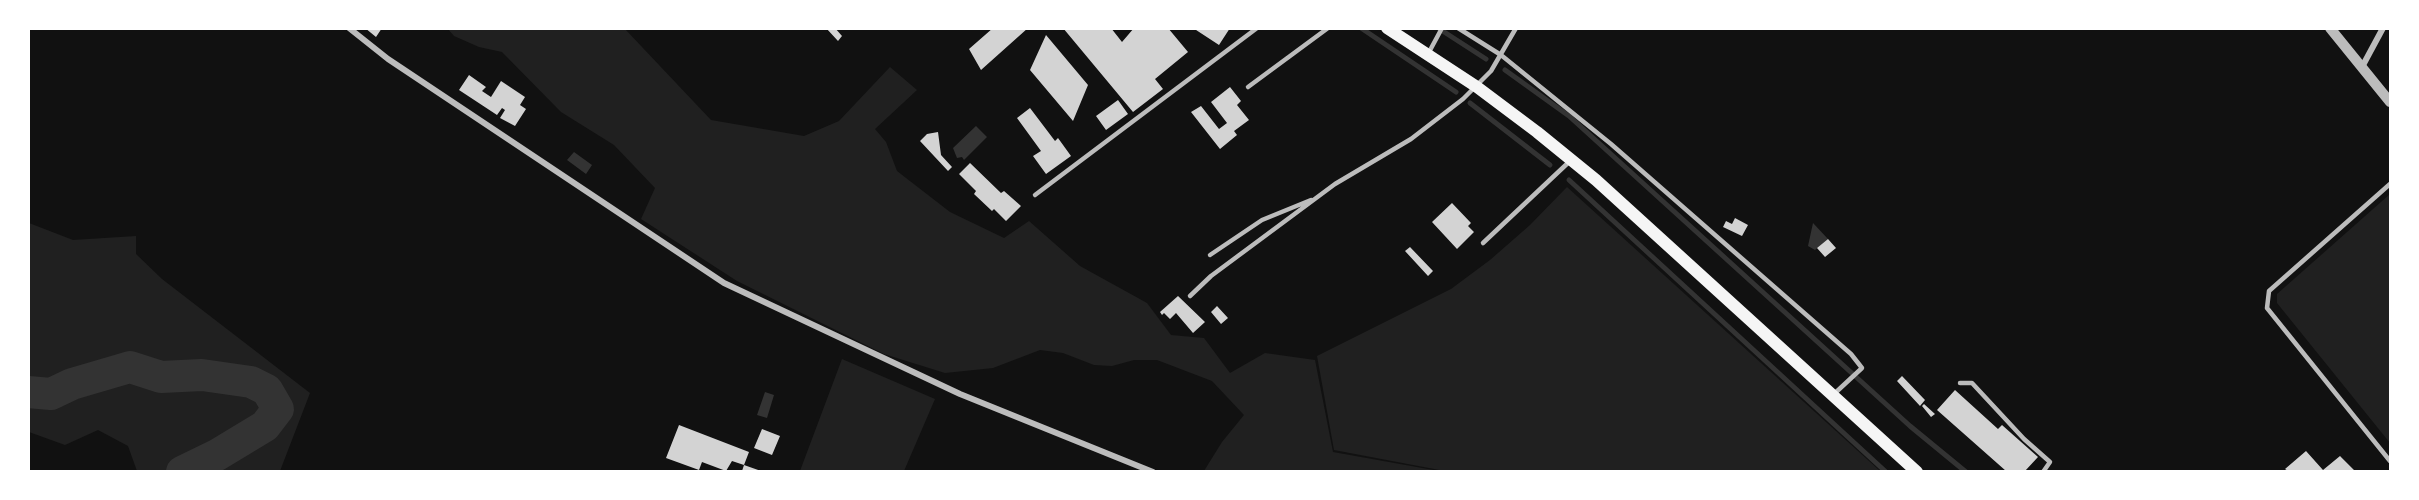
<!DOCTYPE html>
<style>
body{margin:0}
#map{position:relative;width:2419px;height:500px;overflow:hidden;background:#111;font-family:Figtree,sans-serif}
canvas{display:block}
.frame{position:absolute;inset:0;border:30px solid #fff;pointer-events:none}
</style>
<div id="map">
<canvas width="2419" height="500"></canvas>
<div class="frame"></div>
</div>
<script>
const ctx = document.querySelector('canvas').getContext('2d');
ctx.lineJoin = 'round';
function fill(path, color) {
  ctx.fillStyle = color;
  ctx.fill(path, 'evenodd');
}
function poly(rows) {
  const path = new Path2D();
  for (const r of rows) {
    path.moveTo(r[0], r[1]);
    for (let i = 2; i < r.length; i += 2) path.lineTo(r[i], r[i + 1]);
  }
  return path;
}
function strokePath(path, color, width, dash) {
  ctx.strokeStyle = color;
  ctx.lineWidth = width;
  ctx.lineCap = dash ? 'butt' : 'round';
  ctx.setLineDash(dash || []);
  ctx.stroke(path);
}
fill(poly([
 [448,29,625,29,711,120,804,136,839,121,890,67,917,90,875,129,886,142,897,171,950,212,1004,238,1029,221,1080,266,1147,303,1171,335,1204,338,1230,373,1265,353,1315,360,1333,452,1439,471,1204,471,1222,442,1244,415,1212,381,1157,360,1134,360,1112,366,1094,365,1063,353,1040,350,993,368,945,373,884,354,737,281,641,219,655,188,614,145,561,112,502,52,479,47,454,36],
 [1567,187,1880,471,1450,472,1334,450,1317,356,1451,289,1490,260,1530,225],
 [2390,194,2390,443,2277,303,2277,294],
 [29,223,73,240,136,236,136,254,162,279,310,393,280,471,137,471,128,446,98,430,65,445,29,432],
 [842,359,935,399,904,471,800,471]
]), '#202020');
fill(poly([
 [976,126,987,137,964,160,962,157,957,158,953,148],
 [574,152,592,165,586,174,567,160],
 [1813,223,1828,239,1815,250,1808,246],
 [765,392,774,395,767,418,757,415]
]), '#333');
strokePath(poly([
 [1361,28,1456,92],
 [1438,28,1486,59],
 [1505,70,1569,116,1910,426,1966,472],
 [1470,103,1550,165],
 [1569,180,1886,472]
]), '#333', 5);
strokePath(poly([
 [28,392,51,394,72,384,130,367,161,377,202,375,251,382,267,390,278,409,265,426,217,455,182,472]
]), '#333', 32);
fill(poly([
 [365,28,382,28,376,37],
 [826,28,835,28,842,36,838,41],
 [993,28,1028,28,981,70,969,49],
 [1063,28,1111,28,1122,42,1134,28,1168,28,1188,52,1155,79,1163,89,1133,112],
 [1193,28,1230,28,1219,45],
 [1046,35,1088,85,1073,121,1030,70],
 [469,75,486,87,482,91,491,97,501,81,525,97,520,105,526,109,515,126,500,118,505,110,502,108,497,115,459,90],
 [1230,87,1241,101,1237,105,1249,120,1234,131,1237,135,1220,149,1191,112,1201,106,1219,129,1227,123,1211,102],
 [1118,100,1128,114,1106,130,1096,116],
 [1030,108,1055,141,1058,138,1071,156,1046,174,1033,156,1041,151,1017,118],
 [938,132,941,155,952,167,948,171,920,141,927,134],
 [970,163,1001,193,1004,191,1021,206,1006,221,994,209,992,211,974,194,976,191,959,174],
 [1452,203,1471,223,1468,226,1474,232,1457,249,1432,222],
 [1735,218,1748,225,1742,236,1723,227,1726,221,1732,224],
 [1828,239,1836,248,1825,257,1817,248],
 [1410,247,1433,271,1428,276,1405,251],
 [1178,296,1205,322,1193,333,1176,313,1170,319,1164,313,1162,315,1160,312],
 [1217,306,1228,318,1221,324,1211,312],
 [1902,376,1925,400,1920,406,1897,381],
 [1955,390,1998,429,2002,425,2038,457,2025,471,2006,471,1937,410],
 [1924,404,1935,414,1931,417,1922,406],
 [679,425,749,452,744,465,732,461,726,471,702,462,699,470,666,458],
 [762,429,780,436,772,455,754,448],
 [2306,451,2323,470,2340,456,2355,471,2288,471,2285,469],
 [744,465,761,471,742,471]
]), '#d3d3d3');
strokePath(poly([
 [1458,28,1501,55,1611,144,1851,354,1862,368,1834,394],
 [1428,54,1442,28],
 [1248,87,1328,28],
 [2390,184,2269,291,2267,308,2390,461],
 [1035,195,1257,28],
 [1483,243,1570,161],
 [1210,255,1262,220,1311,200],
 [1190,296,1211,276,1335,184,1411,139,1463,99,1491,71,1516,28],
 [1960,383,1972,383,2024,439,2050,462,2043,472]
]), '#bcbcbc', 4.5);
strokePath(poly([
 [349,28,388,59,724,283,960,394,1153,472],
 [2362,67,2383,28]
]), '#bcbcbc', 6);
strokePath(poly([
 [2330,28,2390,102]
]), '#bcbcbc', 10);
strokePath(poly([
 [1387,28,1477,87,1537,132,1596,180,1917,472]
]), '#f5f5f5', 12);
</script>
